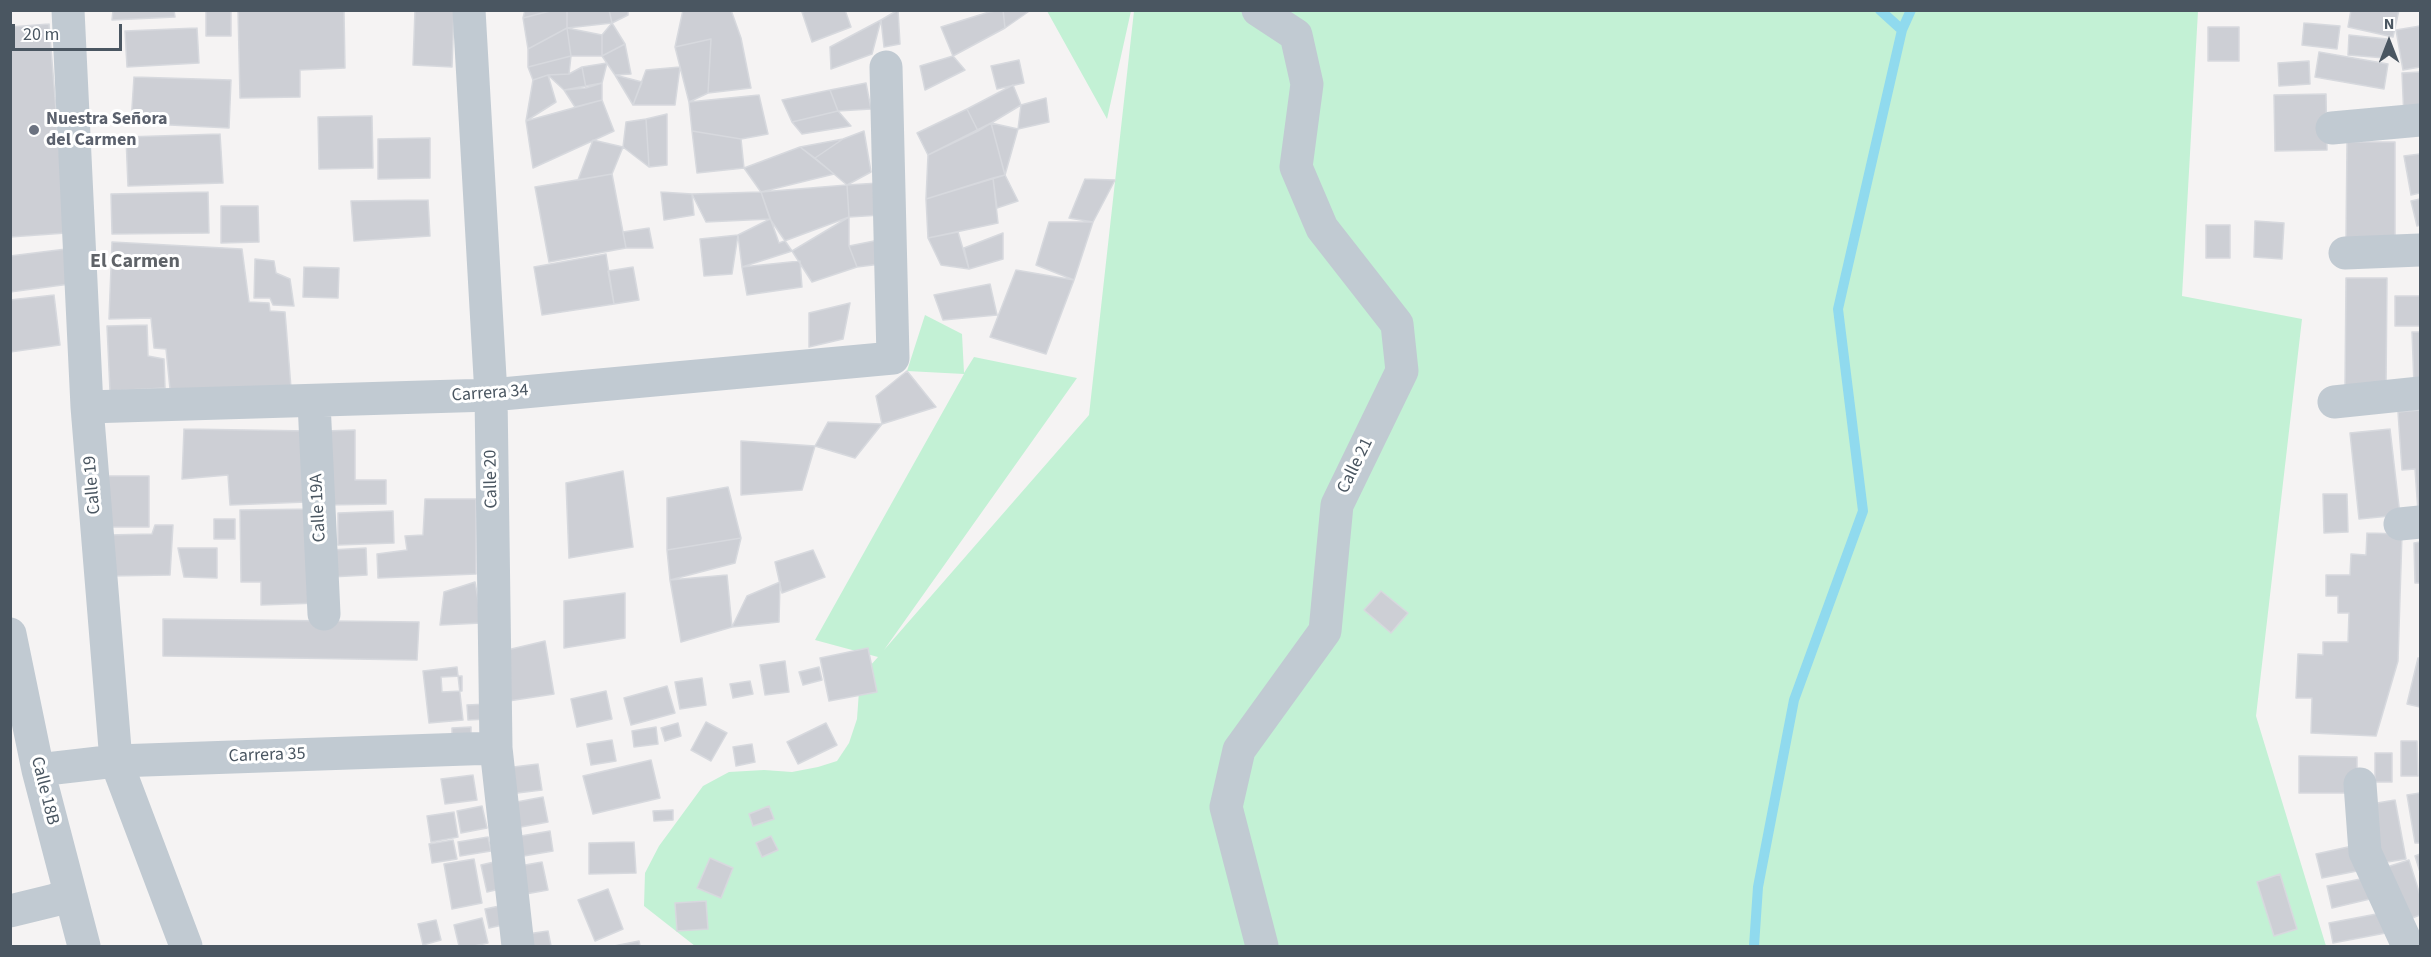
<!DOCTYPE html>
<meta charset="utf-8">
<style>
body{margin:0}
#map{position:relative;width:2431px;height:957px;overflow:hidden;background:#f5f3f3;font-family:"Source Sans 3",sans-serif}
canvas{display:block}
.frame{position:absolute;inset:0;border:12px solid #4a5661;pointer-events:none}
.north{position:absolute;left:2359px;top:12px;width:60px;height:60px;-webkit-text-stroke:4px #fff;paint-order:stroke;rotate:0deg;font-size:16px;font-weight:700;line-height:24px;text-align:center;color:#4a5661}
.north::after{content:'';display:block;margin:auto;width:21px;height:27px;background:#4a5661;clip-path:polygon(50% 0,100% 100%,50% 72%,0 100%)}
.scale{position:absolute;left:12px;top:24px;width:110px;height:27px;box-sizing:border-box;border:3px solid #4a5661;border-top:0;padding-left:8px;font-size:18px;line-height:21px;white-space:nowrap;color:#4a5661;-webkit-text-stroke:4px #fff;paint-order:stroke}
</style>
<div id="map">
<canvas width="2431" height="957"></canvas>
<div class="frame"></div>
<div class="north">N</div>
<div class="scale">20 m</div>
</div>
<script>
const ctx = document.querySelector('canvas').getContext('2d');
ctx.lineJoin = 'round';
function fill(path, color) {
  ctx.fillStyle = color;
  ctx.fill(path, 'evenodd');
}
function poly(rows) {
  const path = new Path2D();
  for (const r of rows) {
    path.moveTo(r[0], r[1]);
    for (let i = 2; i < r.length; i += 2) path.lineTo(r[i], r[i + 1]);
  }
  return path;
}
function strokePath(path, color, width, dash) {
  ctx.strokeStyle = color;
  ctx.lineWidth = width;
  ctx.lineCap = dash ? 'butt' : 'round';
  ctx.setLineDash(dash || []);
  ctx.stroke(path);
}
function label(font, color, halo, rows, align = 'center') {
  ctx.font = font + ' "Source Sans 3",sans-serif';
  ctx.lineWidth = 6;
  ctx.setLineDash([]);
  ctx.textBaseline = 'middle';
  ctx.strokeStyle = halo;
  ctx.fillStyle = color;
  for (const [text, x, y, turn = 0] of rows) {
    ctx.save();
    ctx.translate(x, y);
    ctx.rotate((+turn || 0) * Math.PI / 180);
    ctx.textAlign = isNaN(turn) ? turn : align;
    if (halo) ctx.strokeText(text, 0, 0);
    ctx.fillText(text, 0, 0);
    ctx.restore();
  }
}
fill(poly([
 [1047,11,1131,11,1107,119],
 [1134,11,2198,11,2182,296,2302,319,2256,716,2326,946,695,946,644,906,645,873,659,846,703,786,729,772,764,770,792,772,818,767,837,761,849,743,857,719,860,677,878,657,815,640,964,374,907,371,925,315,962,334,964,373,974,357,1077,378,884,650,1089,415]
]), '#c3f1d5');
strokePath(poly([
 [1902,30,1911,10],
 [1754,946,1758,887,1794,700,1863,511,1838,309,1902,30,1880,10]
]), '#90daee', 10);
const building = poly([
 [113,10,174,10,175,17,112,20,113,10],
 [206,10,231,10,231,36,206,36,206,10],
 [238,10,344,10,345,68,300,70,300,97,240,98,238,10],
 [415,10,454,10,452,67,413,65,415,10],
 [525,10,554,10,523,18,525,10],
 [554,10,567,10,567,28,528,49,523,18,554,10],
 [567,10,609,10,612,23,567,28,567,10],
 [609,10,628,10,628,15,612,23,609,10],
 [683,10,731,10,741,38,751,88,708,93,711,39,675,47,683,10],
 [811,10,845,10,851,27,812,42,802,12,811,10],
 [898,10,900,44,884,47,881,20,898,10],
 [1003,10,1027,10,1028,12,1005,28,1003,10],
 [1003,10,1005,28,953,56,941,27,989,12,1003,10],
 [2351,10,2399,10,2393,37,2348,27,2351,10],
 [881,20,872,54,831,69,830,47,881,20],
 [612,23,625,44,602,56,602,35,612,23],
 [2304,23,2340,26,2337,49,2302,45,2304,23],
 [49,24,66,233,10,237,10,27,49,24],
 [2420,26,2420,67,2403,70,2396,30,2420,26],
 [2208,27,2239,27,2239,61,2208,61,2208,27],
 [197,28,199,63,127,67,125,31,197,28],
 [567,28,571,56,528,67,528,49,567,28],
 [567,28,602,35,602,56,571,56,567,28],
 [2349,35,2387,39,2385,58,2348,55,2349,35],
 [711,39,708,93,689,102,675,47,711,39],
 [625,44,631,74,615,75,602,56,625,44],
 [2319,52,2388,64,2384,89,2315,77,2319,52],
 [571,56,569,74,548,75,533,80,528,67,571,56],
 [953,56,965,70,925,90,920,66,953,56],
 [1019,60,1024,83,997,89,991,66,1019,60],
 [2309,61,2310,84,2279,86,2278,63,2309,61],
 [607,63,602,83,586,88,582,67,607,63],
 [582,67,586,88,564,90,548,75,569,74,582,67],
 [680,67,675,105,633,105,646,70,680,67],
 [2420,72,2420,118,2404,119,2402,73,2420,72],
 [548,75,556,102,526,121,533,80,548,75],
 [615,75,642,82,633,105,615,75],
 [134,77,231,80,229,128,131,123,134,77],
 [602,83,602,100,575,107,564,90,602,83],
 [866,83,871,109,838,111,830,90,866,83],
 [1013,85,1021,105,978,131,967,109,1013,85],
 [830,90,838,111,792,122,782,100,830,90],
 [2326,94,2327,150,2275,151,2274,95,2326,94],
 [759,95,768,134,741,139,692,131,689,102,759,95],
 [1046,98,1049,122,1018,129,1021,105,1046,98],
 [602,100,614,131,533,168,526,121,602,100],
 [967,109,978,131,928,155,917,133,967,109],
 [838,111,851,126,802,134,792,122,838,111],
 [667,114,667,165,649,167,646,119,667,114],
 [372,116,373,168,319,169,318,117,372,116],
 [646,119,649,167,623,147,626,122,646,119],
 [991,123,1005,175,926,199,928,155,991,123],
 [991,123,1018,129,1005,175,991,123],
 [692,131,741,139,744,168,697,173,692,131],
 [864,131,871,172,847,185,815,158,843,139,864,131],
 [220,134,223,183,128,186,126,137,220,134],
 [430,138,430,178,378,179,378,139,430,138],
 [843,139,815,158,800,147,843,139],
 [593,140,623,147,612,174,578,180,593,140],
 [2347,142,2395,142,2395,239,2346,238,2347,142],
 [800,147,834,174,761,192,744,168,800,147],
 [2420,154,2420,193,2411,195,2404,156,2420,154],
 [612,174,626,248,549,262,535,187,612,174],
 [1005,175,1018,201,997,208,993,178,1005,175],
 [993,178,998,223,928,238,926,199,993,178],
 [1085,179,1115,180,1093,222,1069,218,1085,179],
 [879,183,881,215,849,217,847,185,879,183],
 [847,185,849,217,779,243,761,192,847,185],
 [208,192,209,233,112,234,111,194,208,192],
 [661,192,692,194,694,215,664,220,661,192],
 [761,192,770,219,706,222,692,194,761,192],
 [2420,199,2420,225,2417,226,2411,201,2420,199],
 [428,200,430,236,354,241,351,201,428,200],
 [221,206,258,206,259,242,221,243,221,206],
 [849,217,849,246,857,267,812,282,792,251,849,217],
 [770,219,792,251,742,267,738,235,770,219],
 [2255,221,2284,223,2282,259,2254,257,2255,221],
 [1049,222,1093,222,1074,280,1036,265,1049,222],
 [2206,225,2230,225,2230,258,2206,258,2206,225],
 [649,228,653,248,626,248,623,232,649,228],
 [958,232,969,269,941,265,928,238,958,232],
 [1003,233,1003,259,969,269,964,248,1003,233],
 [738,235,732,274,704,276,700,239,738,235],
 [879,240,881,264,857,267,849,246,879,240],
 [112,242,242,249,249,302,269,303,270,311,285,312,291,388,170,389,166,349,154,348,151,318,109,319,112,242],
 [66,249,70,284,10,292,10,256,66,249],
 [606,254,614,304,542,315,534,267,606,254],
 [255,259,274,261,276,273,290,279,294,306,273,305,270,298,254,298,255,259],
 [800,261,802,287,747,295,742,267,800,261],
 [304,267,339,268,338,298,303,297,304,267],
 [633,267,639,300,614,304,608,271,633,267],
 [1016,270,1074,280,1046,354,990,337,1016,270],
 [2346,278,2387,278,2386,389,2345,389,2346,278],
 [990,284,997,315,943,320,934,295,990,284],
 [54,295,60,345,10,352,10,300,54,295],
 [2395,296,2420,296,2420,326,2395,326,2395,296],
 [850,303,843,339,809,347,809,313,850,303],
 [147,325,148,356,164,359,165,388,110,391,107,326,147,325],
 [2412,332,2420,332,2420,385,2414,385,2412,332],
 [907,371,936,407,882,424,876,396,907,371],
 [2420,410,2420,512,2418,512,2415,469,2402,470,2398,412,2420,410],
 [828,422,882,424,855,458,815,446,828,422],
 [184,429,310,431,306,502,230,505,228,475,182,479,184,429],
 [2390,429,2400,515,2359,519,2350,433,2390,429],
 [355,430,355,480,386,480,386,504,325,505,325,431,355,430],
 [741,441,815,446,802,490,741,495,741,441],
 [623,471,633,547,569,558,566,483,623,471],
 [101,476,149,476,149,527,101,527,101,476],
 [728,487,741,538,667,550,667,498,728,487],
 [2323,494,2347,494,2348,532,2324,533,2323,494],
 [425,499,476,499,476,574,378,578,377,554,407,550,405,536,423,535,425,499],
 [316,509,318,603,261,605,261,582,241,582,240,510,316,509],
 [393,511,394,543,338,545,338,513,393,511],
 [214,519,235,519,235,539,214,539,214,519],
 [155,525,173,525,170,575,110,576,107,535,152,534,155,525],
 [2367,533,2402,534,2398,661,2376,736,2311,733,2312,698,2296,698,2298,654,2323,655,2323,642,2348,642,2349,613,2338,613,2338,596,2326,596,2326,575,2350,575,2351,554,2366,555,2367,533],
 [741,538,735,563,670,580,667,550,741,538],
 [2420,542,2420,583,2415,583,2414,543,2420,542],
 [178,548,217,548,217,578,184,577,178,548],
 [366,548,367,575,331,577,330,550,366,548],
 [813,550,825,577,782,593,775,562,813,550],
 [727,575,732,627,681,642,670,580,727,575],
 [475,582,482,623,440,625,444,592,475,582],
 [780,582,779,622,732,627,747,596,780,582],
 [1381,591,1408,613,1391,633,1364,610,1381,591],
 [625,593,625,638,564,648,564,601,625,593],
 [163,619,419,622,417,660,163,656,163,619],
 [545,641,554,694,502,702,503,651,545,641],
 [868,648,877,692,829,701,820,658,868,648],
 [2418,658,2420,658,2420,707,2407,704,2418,658],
 [785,661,789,692,765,695,760,665,785,661],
 [457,667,463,720,429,723,423,671,457,667],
 [819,667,822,680,803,685,799,672,819,667],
 [462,676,462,691,442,692,441,677,462,676],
 [702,678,706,705,680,709,675,682,702,678],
 [750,681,753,694,733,698,730,684,750,681],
 [667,686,675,713,631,725,624,698,667,686],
 [606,691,612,719,577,727,571,699,606,691],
 [487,704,488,719,468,720,467,705,487,704],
 [706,722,727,733,711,761,691,750,706,722],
 [678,723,681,736,665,741,661,728,678,723],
 [826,723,837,745,798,764,787,742,826,723],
 [471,727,471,741,452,742,452,728,471,727],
 [656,727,658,744,634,747,632,731,656,727],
 [612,740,616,761,591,765,587,744,612,740],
 [2401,741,2417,741,2418,776,2401,776,2401,741],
 [752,744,755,762,736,766,733,747,752,744],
 [2375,753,2392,753,2392,782,2375,782,2375,753],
 [2299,756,2357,757,2357,793,2299,793,2299,756],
 [651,760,660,798,593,814,583,776,651,760],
 [538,764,542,790,509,794,505,768,538,764],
 [473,775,477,800,445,804,441,779,473,775],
 [2420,793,2420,843,2415,843,2407,795,2420,793],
 [543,797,548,822,510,829,506,804,543,797],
 [2395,800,2406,859,2375,864,2365,805,2395,800],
 [482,806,487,828,461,833,457,811,482,806],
 [769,806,774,819,753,826,749,814,769,806],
 [673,810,673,820,654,821,653,811,673,810],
 [454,812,458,837,431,842,427,816,454,812],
 [550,831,553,851,512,858,509,838,550,831],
 [771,836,778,850,762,857,756,843,771,836],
 [488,837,491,851,460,856,458,842,488,837],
 [453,840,457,859,432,863,429,844,453,840],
 [634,842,636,873,589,874,589,843,634,842],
 [2357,845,2362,870,2322,878,2316,854,2357,845],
 [2420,854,2420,872,2415,856,2420,854],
 [710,858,733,868,721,898,697,888,710,858],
 [474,859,482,903,452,909,444,864,474,859],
 [2409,860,2420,895,2420,915,2404,921,2387,867,2409,860],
 [498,861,504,888,487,892,481,865,498,861],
 [542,862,548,890,520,895,514,867,542,862],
 [2280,874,2297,929,2274,936,2257,882,2280,874],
 [2365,878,2370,899,2332,908,2327,886,2365,878],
 [608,889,623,929,595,941,578,900,608,889],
 [706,901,708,929,677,931,675,903,706,901],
 [509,904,512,923,489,928,485,909,509,904],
 [2387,912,2391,932,2333,943,2329,923,2387,912],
 [482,918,488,943,474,946,459,946,454,925,482,918],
 [436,920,441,940,423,945,418,924,436,920],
 [548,931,551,946,522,946,520,935,548,931],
 [639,941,640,946,614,946,639,941]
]);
fill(building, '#cdcfd5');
strokePath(building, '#d7d9de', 1.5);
strokePath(poly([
 [68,10,87,407,116,761,186,946],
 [469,10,491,395,496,748,518,946],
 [1258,10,1296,35,1307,84,1296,167,1322,228,1397,324,1402,371,1337,505,1325,631,1239,750,1226,807,1262,946],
 [2332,128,2420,120],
 [2345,253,2420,250],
 [314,402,324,614],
 [2334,402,2420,393],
 [87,407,491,395,893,358,886,67],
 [2400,524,2420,522],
 [10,634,38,770,84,946],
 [38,770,116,761,496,748],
 [2360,784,2365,852,2408,946],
 [10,911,55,900,69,893]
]), '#c1cad2', 33);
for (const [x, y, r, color] of [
 [34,130,6,"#6b7280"]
]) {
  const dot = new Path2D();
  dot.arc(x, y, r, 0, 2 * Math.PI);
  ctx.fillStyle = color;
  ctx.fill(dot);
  strokePath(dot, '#fff', 2);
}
label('bold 18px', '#5b616d', '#fff', [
 ["Nuestra Señora",46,120],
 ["del Carmen",46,141]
], 'left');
label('18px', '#4a5661', '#fff', [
 ["Carrera 34",490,394,-4],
 ["Calle 21",1356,466,-64],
 ["Calle 20",492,479,-91],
 ["Calle 19",93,485,-95],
 ["Calle 19A",319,508,-93],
 ["Carrera 35",267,756,-2],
 ["Calle 18B",44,791,76]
]);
label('bold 20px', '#5f6368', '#fff', [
 ["El Carmen",135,263]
]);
</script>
